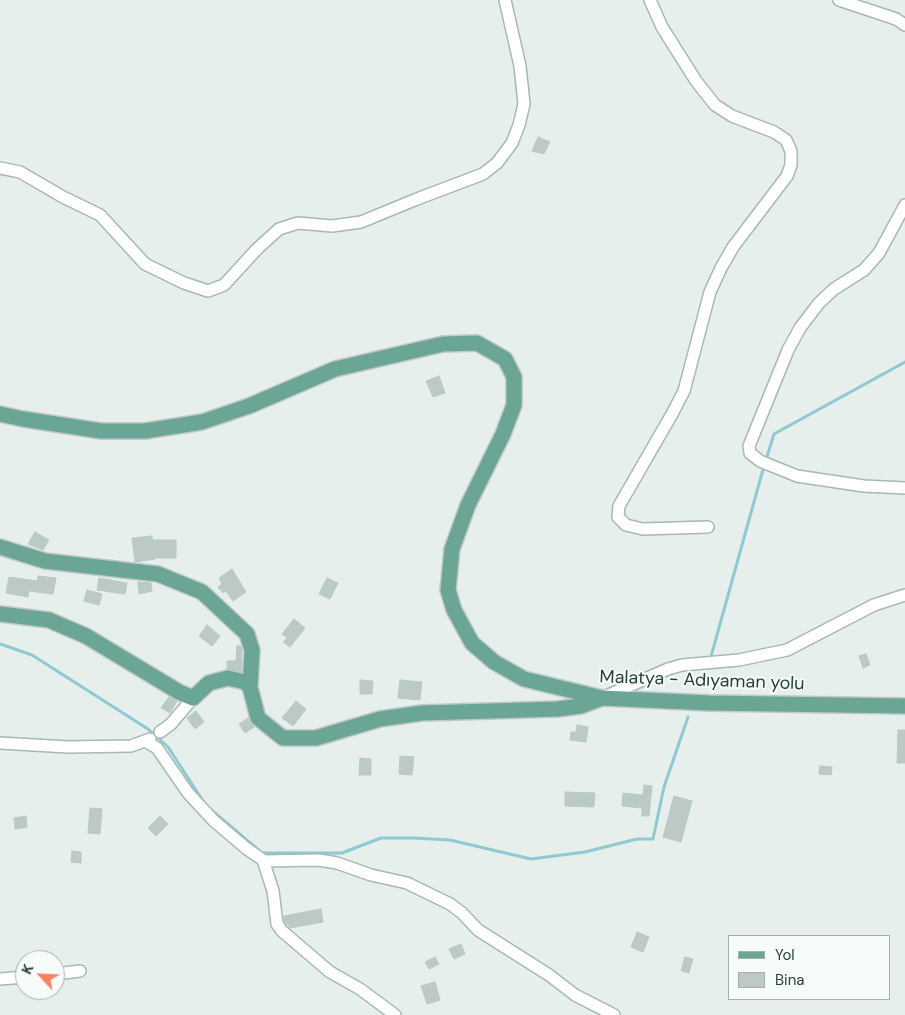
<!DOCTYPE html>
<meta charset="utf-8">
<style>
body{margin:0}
#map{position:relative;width:905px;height:1015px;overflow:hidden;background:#e6efeb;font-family:"DM Sans",sans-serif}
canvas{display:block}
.legend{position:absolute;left:728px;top:935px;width:162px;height:65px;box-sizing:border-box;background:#f7fbf9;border:1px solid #a3b1ad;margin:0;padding:6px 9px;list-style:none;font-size:15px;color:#24423a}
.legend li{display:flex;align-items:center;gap:10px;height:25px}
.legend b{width:25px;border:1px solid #a3b1ad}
.north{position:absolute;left:15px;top:950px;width:50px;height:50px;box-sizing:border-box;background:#f7fbf9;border:1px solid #a3b1ad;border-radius:50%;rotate:295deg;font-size:14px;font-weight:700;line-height:20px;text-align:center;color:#24423a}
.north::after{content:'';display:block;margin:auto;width:18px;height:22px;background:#f4845f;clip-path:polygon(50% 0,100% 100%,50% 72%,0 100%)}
</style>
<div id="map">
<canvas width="905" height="1015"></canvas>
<ul class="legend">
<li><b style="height:6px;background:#6aa596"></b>Yol</li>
<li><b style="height:14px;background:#bbcac4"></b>Bina</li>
</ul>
<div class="north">K</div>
</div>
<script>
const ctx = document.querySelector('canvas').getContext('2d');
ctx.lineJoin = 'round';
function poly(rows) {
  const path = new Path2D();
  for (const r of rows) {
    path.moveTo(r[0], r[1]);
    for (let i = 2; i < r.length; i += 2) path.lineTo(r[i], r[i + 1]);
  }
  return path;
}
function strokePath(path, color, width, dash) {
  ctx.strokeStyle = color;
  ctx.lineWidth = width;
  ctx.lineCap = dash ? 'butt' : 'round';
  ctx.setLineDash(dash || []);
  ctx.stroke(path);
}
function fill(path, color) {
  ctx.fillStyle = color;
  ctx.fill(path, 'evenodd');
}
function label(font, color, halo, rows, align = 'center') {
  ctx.font = font + ' "DM Sans",sans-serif';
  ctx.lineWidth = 4;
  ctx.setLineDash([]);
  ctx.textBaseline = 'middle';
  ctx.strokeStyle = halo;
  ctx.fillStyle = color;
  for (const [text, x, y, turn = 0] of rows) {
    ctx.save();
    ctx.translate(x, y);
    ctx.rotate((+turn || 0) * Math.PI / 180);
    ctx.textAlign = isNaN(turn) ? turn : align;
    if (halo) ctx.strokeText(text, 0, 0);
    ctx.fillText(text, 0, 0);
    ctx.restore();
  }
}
strokePath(poly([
 [766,460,774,434,905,362],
 [0,644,32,655,148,729,168,747,203,801],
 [710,660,764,466],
 [209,808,262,853,342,853,381,838,413,838,450,840,531,859,585,852,637,839,653,839,664,787,688,717]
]), '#8ec9d4', 3);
const building = poly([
 [538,137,550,142,544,154,532,151,538,137],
 [439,376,445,393,433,397,426,381,439,376],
 [35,532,49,540,43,550,28,544,35,532],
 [152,536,152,540,176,540,176,558,155,558,155,559,135,562,132,538,152,536],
 [232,569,246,592,233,601,226,591,223,593,218,587,222,584,219,578,232,569],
 [38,576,56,578,53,594,29,591,28,597,6,593,9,577,37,581,38,576],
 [99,578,127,583,125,594,97,590,99,578],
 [327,578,338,583,330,599,319,594,327,578],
 [138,582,151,583,152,591,139,594,138,582],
 [87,590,102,594,99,605,84,601,87,590],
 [294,619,305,628,290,647,283,642,287,638,282,634,294,619],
 [207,625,220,636,212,646,199,636,207,625],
 [237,646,241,646,242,650,241,672,227,669,227,661,236,661,237,646],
 [866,654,870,665,863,668,859,656,866,654],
 [360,680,373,681,372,694,360,694,360,680],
 [400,680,422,682,420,700,398,698,400,680],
 [169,697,177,701,170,713,161,708,169,697],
 [296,701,306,709,293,726,282,718,296,701],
 [196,711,204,722,195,729,187,718,196,711],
 [248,718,254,727,245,733,239,724,248,718],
 [577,725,588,727,586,742,570,740,571,732,576,732,577,725],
 [898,730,905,730,905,763,897,763,898,730],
 [400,756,414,757,412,775,399,774,400,756],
 [360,758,371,759,371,775,359,775,360,758],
 [820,766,832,767,831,775,819,774,820,766],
 [644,785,652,786,649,816,642,816,642,808,622,806,623,793,643,795,644,785],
 [565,792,595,793,594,807,565,806,565,792],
 [674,796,692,801,681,842,663,837,674,796],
 [90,808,102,809,100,834,88,833,90,808],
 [26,816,27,827,15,829,14,818,26,816],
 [160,816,168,824,156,836,148,828,160,816],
 [72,851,81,852,81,863,71,862,72,851],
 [321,909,323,922,290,928,284,921,284,916,321,909],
 [637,932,649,937,643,952,631,947,637,932],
 [461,944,465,954,454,959,449,949,461,944],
 [435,957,439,964,429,969,425,962,435,957],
 [685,957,693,959,689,973,681,971,685,957],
 [435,982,440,1000,427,1004,421,986,435,982]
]);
fill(building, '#bbcac4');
strokePath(building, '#b8c9c2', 1);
const minor = poly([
 [650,0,662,27,696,81,715,105,732,116,774,132,786,140,791,151,791,165,787,176,733,247,721,268,710,292,684,391,672,414,619,506,618,517,626,525,643,529,708,527],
 [839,0,896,19,905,25],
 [0,168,20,172,63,197,100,215,145,264,184,283,208,291,224,285,257,249,279,229,298,223,332,226,361,222,417,199,483,174,497,163,512,143,519,125,524,104,520,66,505,0],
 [905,205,879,253,864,270,834,289,819,303,800,328,788,350,749,446,750,453,760,461,797,476,864,486,905,488],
 [604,697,668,669,682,665,739,660,787,650,874,605,905,595],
 [160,732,171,724,193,698],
 [145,741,157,748,188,793,214,821,247,849,263,860,273,891,277,924,282,931,330,972,360,989,395,1015],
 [0,743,68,747,131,746,150,739],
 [264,861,319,860,337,863,371,875,407,883,450,904,462,913,478,930,549,975,575,995,614,1015],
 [55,974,80,971],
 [0,979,25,977]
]);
const major = poly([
 [0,414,23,419,101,431,145,431,202,422,249,406,335,369,443,344,477,343,505,359,514,377,514,405,503,434,468,505,452,549,448,590,454,610,472,643,494,662,524,679,602,698,709,703,905,706],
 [0,547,45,561,158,574,202,592,247,634,252,650,250,687,258,718,283,738,316,738,380,719,422,713,558,709,581,706,602,698],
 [0,614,49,620,86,636,179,692,193,698,209,683,228,678,245,682,250,687]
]);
strokePath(minor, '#a8b8b2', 14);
strokePath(major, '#c2cac8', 18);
strokePath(minor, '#fff', 11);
strokePath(major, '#6aa596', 15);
label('18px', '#24423a', '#f7fbf9', [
 ["Malatya - Adıyaman yolu",702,681,2]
]);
</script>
